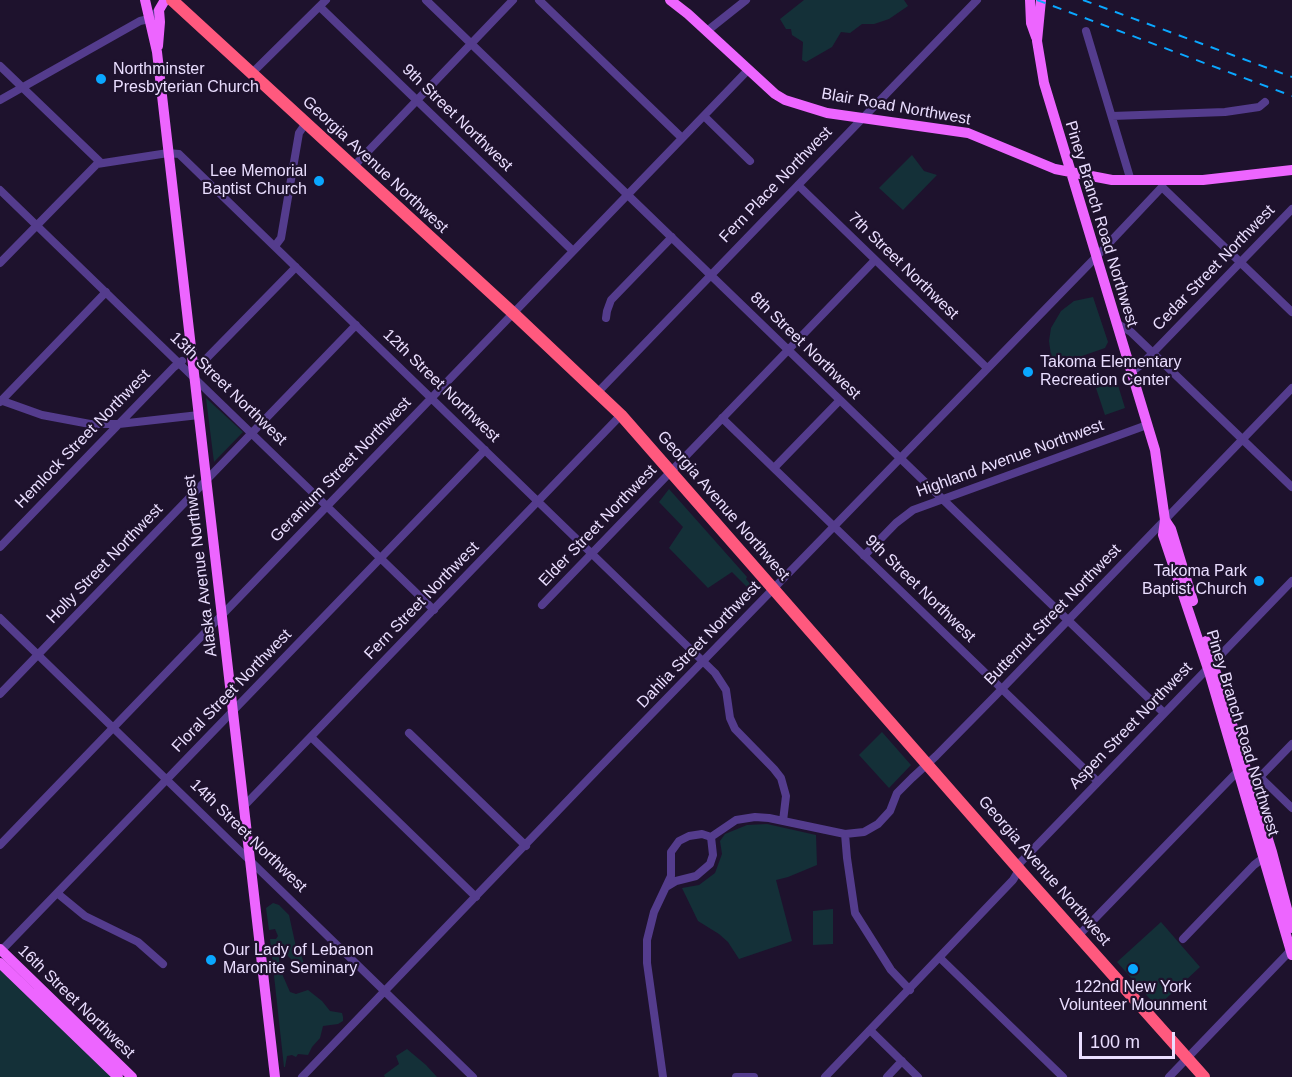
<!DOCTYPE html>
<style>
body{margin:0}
#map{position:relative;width:1292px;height:1077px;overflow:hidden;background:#1e122d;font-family:Arial,sans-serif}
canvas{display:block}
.scale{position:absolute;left:1079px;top:1032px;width:96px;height:27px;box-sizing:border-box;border:3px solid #eadeff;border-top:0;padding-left:8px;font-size:18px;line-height:21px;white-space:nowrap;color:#eadeff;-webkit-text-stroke:4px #1e122d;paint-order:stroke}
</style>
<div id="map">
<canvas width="1292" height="1077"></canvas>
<div class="scale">100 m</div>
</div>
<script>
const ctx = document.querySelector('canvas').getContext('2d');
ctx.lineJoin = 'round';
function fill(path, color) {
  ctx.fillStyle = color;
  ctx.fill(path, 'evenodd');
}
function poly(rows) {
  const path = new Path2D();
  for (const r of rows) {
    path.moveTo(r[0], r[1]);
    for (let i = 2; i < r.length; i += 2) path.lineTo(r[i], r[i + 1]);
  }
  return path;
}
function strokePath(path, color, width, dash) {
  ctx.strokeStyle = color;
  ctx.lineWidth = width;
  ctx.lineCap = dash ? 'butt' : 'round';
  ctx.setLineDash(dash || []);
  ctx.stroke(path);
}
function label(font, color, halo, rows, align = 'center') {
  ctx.font = font + ' Arial,sans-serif';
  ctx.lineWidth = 4.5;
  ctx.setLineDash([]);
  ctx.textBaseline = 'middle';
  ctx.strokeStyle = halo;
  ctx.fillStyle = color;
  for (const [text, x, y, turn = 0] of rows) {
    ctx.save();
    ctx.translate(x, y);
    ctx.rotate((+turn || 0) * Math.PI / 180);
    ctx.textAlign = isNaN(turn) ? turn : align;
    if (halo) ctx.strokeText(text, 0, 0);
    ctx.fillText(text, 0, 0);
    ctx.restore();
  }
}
fill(poly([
 [804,0,904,0,908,6,889,19,874,24,862,24,850,33,841,32,832,47,806,62,802,60,803,42,792,35,791,29,786,29,780,19],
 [912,155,924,171,937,175,903,210,879,188],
 [1093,297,1108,342,1105,348,1056,365,1051,355,1049,341,1051,328,1061,311,1074,301],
 [1117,382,1125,408,1105,415,1096,388],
 [206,398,243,432,214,462],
 [669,489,747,577,746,579,751,585,748,588,732,572,708,588,669,548,683,527,659,502],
 [882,732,911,765,889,788,859,755],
 [767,824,816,835,817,865,788,877,776,880,792,941,739,959,728,942,719,934,698,921,682,888,699,885,715,873,722,854,720,841,725,834,747,825],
 [273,903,279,905,289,915,296,947,301,954,304,964,302,967,297,965,285,953,279,952,279,967,290,992,296,994,308,990,322,1001,330,1011,342,1013,343,1017,343,1021,338,1024,323,1026,320,1038,312,1047,308,1055,298,1054,296,1057,292,1055,287,1056,285,1067,284,1067,270,939,276,939,278,936,275,929,269,930,266,908],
 [833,909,833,944,813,945,813,911],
 [1161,922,1200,967,1157,1007,1117,962],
 [0,968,112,1077,0,1077],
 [407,1049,426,1065,437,1077,385,1077,384,1075,399,1064,396,1056]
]), '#143038');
strokePath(poly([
 [426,0,1164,713],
 [539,0,682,138],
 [320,7,573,251],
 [707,31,746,0],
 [1086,31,1131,181],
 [0,66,100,162],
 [252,73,326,0],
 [0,100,140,21,149,19,159,10],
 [704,116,750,161],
 [1112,116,1225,112,1259,107,1265,102],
 [353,167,513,0],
 [798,185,987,368],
 [1162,187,1292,312],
 [0,190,434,610],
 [275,246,281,238,299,133,306,123],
 [0,263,97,164,168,153,179,154,715,673,726,690,730,718,735,729,774,769,781,778,786,796,783,821],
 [606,318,607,311,611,300,672,237],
 [1116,323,1131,332,1292,487],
 [193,365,203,362,296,267],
 [1131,372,1141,365,1292,209],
 [598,392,977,0],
 [0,400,42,415,90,424,119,424,199,415],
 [0,402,106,292],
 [722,418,1098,782],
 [774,468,840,400],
 [0,547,174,367,182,361],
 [864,556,896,523,913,510,1147,425],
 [542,605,875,260],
 [0,618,473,1077],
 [0,694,356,325],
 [409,733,526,846],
 [311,737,476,897],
 [1260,777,1292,808],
 [1250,780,1260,777,1292,744],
 [244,806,621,415],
 [845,834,847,858,855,913,891,970,910,990],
 [711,837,736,820,755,817,769,818,845,834,864,832,878,824,890,811,897,793,912,778,936,756,997,694,1292,388],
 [0,845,748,70],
 [1017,866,1292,581],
 [666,887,676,881,696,876,710,864,713,855,711,837],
 [57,893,85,916,138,942,163,964],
 [1078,936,1238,771],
 [1183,939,1254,865,1267,855],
 [0,952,485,450],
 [940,958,1063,1077],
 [870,1030,918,1077],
 [302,1077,598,769,1096,257,1162,187,1163,180],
 [663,1077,647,963,647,940,654,912,671,876,671,852,679,841,689,836,702,834,711,837],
 [736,1077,754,1077],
 [825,1077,1013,880,1019,870],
 [887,1077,902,1061],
 [1169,1077,1292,949]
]), '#543c8d', 8);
strokePath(poly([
 [145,0,157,52,275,1077],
 [670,0,688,14,775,94,785,100,827,113,968,133,1055,169,1112,180,1203,180,1292,170],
 [1030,0,1031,23,1036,37],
 [1041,0,1037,41,1044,83,1155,450,1165,520,1163,535,1210,675,1292,955],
 [158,46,160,22,159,10,165,0],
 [1165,520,1171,529,1193,601],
 [1206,641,1272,852,1292,928],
 [0,949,132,1077],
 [0,963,118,1077]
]), '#ed65ff', 10);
strokePath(poly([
 [172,0,513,313,621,415,1024,875,1204,1077]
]), '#ff597e', 12);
strokePath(poly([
 [1037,0,1292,96],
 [1083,0,1292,77]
]), '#0aa7ff', 2, [9, 8]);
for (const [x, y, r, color] of [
 [101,79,6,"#0aa7ff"],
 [319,181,6,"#0aa7ff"],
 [1028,372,6,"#0aa7ff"],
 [1259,581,6,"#0aa7ff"],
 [211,960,6,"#0aa7ff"],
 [1133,969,6,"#0aa7ff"]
]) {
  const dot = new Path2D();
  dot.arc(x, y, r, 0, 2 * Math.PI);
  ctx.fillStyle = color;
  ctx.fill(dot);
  strokePath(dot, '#1e122d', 2);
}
label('16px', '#eadeff', '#1e122d', [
 ["Northminster",113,70],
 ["Presbyterian Church",113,88],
 ["Lee Memorial",307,172,"right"],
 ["Baptist Church",307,190,"right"],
 ["Takoma Elementary",1040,363],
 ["Recreation Center",1040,381],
 ["Takoma Park",1247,572,"right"],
 ["Baptist Church",1247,590,"right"],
 ["Our Lady of Lebanon",223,951],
 ["Maronite Seminary",223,969],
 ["122nd New York",1133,988,"center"],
 ["Volunteer Mounment",1133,1006,"center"]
], 'left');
label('16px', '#eadeff', '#1e122d', [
 ["Blair Road Northwest",896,107,10],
 ["9th Street Northwest",457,118,44],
 ["Georgia Avenue Northwest",375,165,43],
 ["Fern Place Northwest",776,185,-46],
 ["Piney Branch Road Northwest",1101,224,73],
 ["7th Street Northwest",903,266,44],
 ["Cedar Street Northwest",1214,268,-46],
 ["8th Street Northwest",805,346,44],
 ["12th Street Northwest",441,386,44],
 ["13th Street Northwest",228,389,44],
 ["Hemlock Street Northwest",83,439,-46],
 ["Highland Avenue Northwest",1010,459,-20],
 ["Geranium Street Northwest",341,470,-46],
 ["Georgia Avenue Northwest",723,506,49],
 ["Elder Street Northwest",598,526,-46],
 ["Holly Street Northwest",105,564,-46],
 ["Alaska Avenue Northwest",201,566,-97],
 ["9th Street Northwest",920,589,44],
 ["Fern Street Northwest",422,601,-46],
 ["Butternut Street Northwest",1053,615,-46],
 ["Dahlia Street Northwest",699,645,-46],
 ["Floral Street Northwest",232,691,-46],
 ["Aspen Street Northwest",1131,726,-46],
 ["Piney Branch Road Northwest",1242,733,73],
 ["14th Street Northwest",248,836,44],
 ["Georgia Avenue Northwest",1044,871,49],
 ["16th Street Northwest",76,1002,44]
]);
</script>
